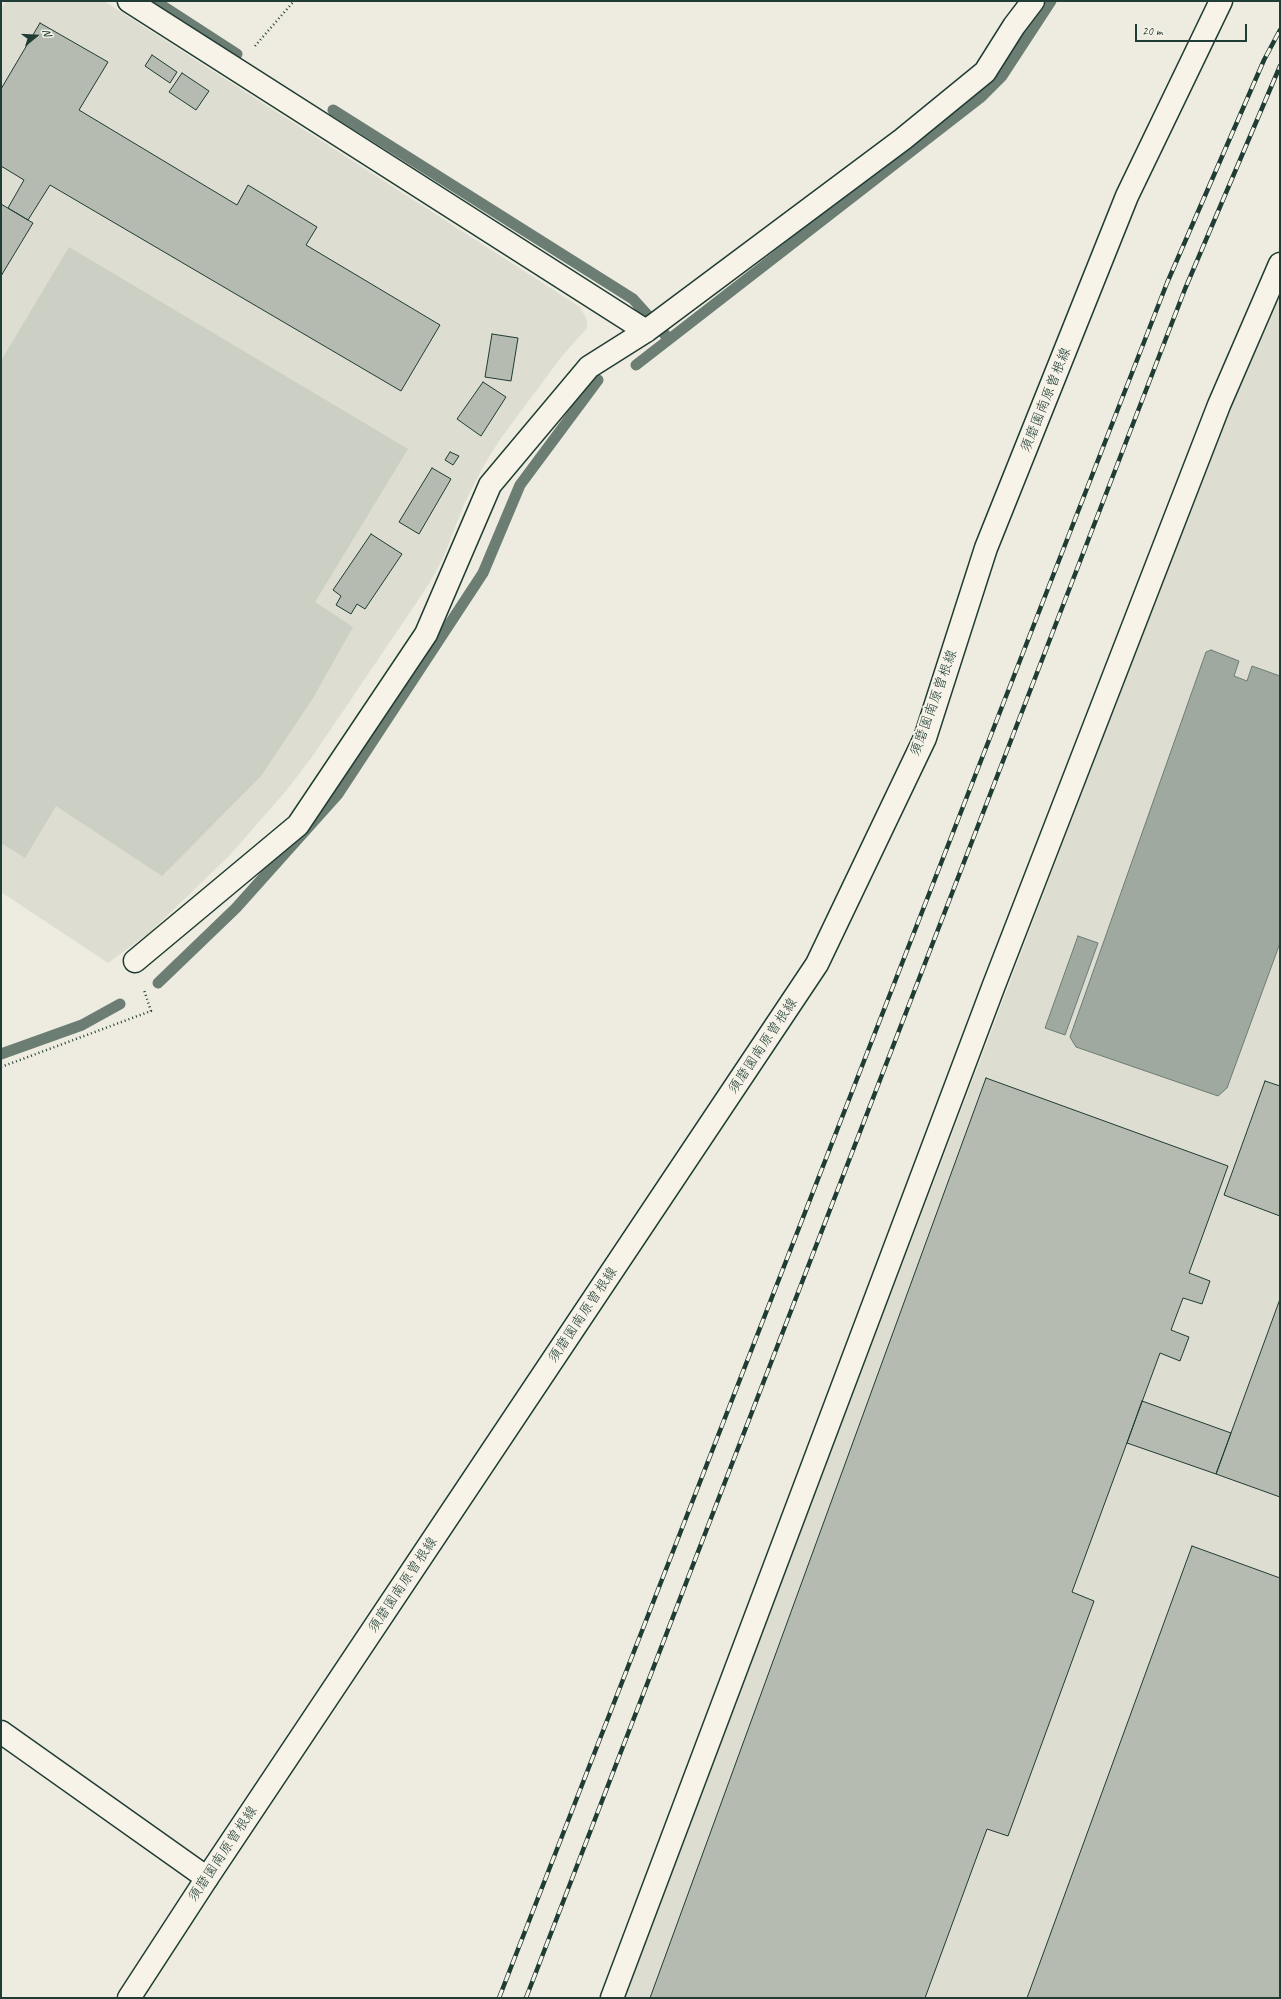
<!DOCTYPE html>
<meta charset="utf-8">
<style>
body{margin:0}
#map{position:relative;width:1281px;height:1999px;overflow:hidden;background:#eeece1;font-family:Caveat,sans-serif}
canvas{display:block}
.frame{position:absolute;inset:0;border:2px solid #1f3d34;pointer-events:none}
.north{position:absolute;left:16px;top:16px;width:40px;height:40px;-webkit-text-stroke:3px #f7f3e8;paint-order:stroke;rotate:72deg;font-size:11px;font-weight:700;line-height:16px;text-align:center;color:#1f3d34}
.north::after{content:'';display:block;margin:auto;width:14px;height:18px;background:#1f3d34;clip-path:polygon(50% 0,100% 100%,50% 72%,0 100%)}
.scale{position:absolute;left:1135px;top:24px;width:112px;height:18px;box-sizing:border-box;border:2px solid #1f3d34;border-top:0;padding-left:5px;font-size:12px;line-height:14px;white-space:nowrap;color:#1f3d34;-webkit-text-stroke:3px #f7f3e8;paint-order:stroke}
</style>
<div id="map">
<canvas width="1281" height="1999"></canvas>
<div class="frame"></div>
<div class="north">N</div>
<div class="scale">20 m</div>
</div>
<script>
const ctx = document.querySelector('canvas').getContext('2d');
ctx.lineJoin = 'round';
function fill(path, color) {
  ctx.fillStyle = color;
  ctx.fill(path, 'evenodd');
}
function poly(rows) {
  const path = new Path2D();
  for (const r of rows) {
    path.moveTo(r[0], r[1]);
    for (let i = 2; i < r.length; i += 2) path.lineTo(r[i], r[i + 1]);
  }
  return path;
}
function strokePath(path, color, width, dash) {
  ctx.strokeStyle = color;
  ctx.lineWidth = width;
  ctx.lineCap = dash ? 'butt' : 'round';
  ctx.setLineDash(dash || []);
  ctx.stroke(path);
}
function label(font, color, halo, rows, align = 'center') {
  ctx.font = font + ' Caveat,"Klee One",sans-serif';
  ctx.lineWidth = 4;
  ctx.setLineDash([]);
  ctx.textBaseline = 'middle';
  ctx.strokeStyle = halo;
  ctx.fillStyle = color;
  for (const [text, x, y, turn = 0] of rows) {
    ctx.save();
    ctx.translate(x, y);
    ctx.rotate((+turn || 0) * Math.PI / 180);
    ctx.textAlign = isNaN(turn) ? turn : align;
    if (halo) ctx.strokeText(text, 0, 0);
    ctx.fillText(text, 0, 0);
    ctx.restore();
  }
}
fill(poly([
 [6,1,104,1,580,307,587,320,587,328,562,356,501,438,484,465,464,504,444,556,429,584,312,757,286,791,229,856,149,933,108,963,1,892,1,10],
 [1280,273,1280,1998,623,1998]
]), '#ddddd2');
fill(poly([
 [69,247,408,449,315,602,353,627,313,698,261,776,162,876,56,806,25,858,1,843,1,361]
]), '#cccfc4');
const water = poly([
 [1211,650,1239,661,1234,676,1247,681,1252,666,1280,676,1280,943,1227,1088,1218,1096,1076,1047,1070,1037,1206,652,1211,650],
 [1078,936,1098,943,1065,1035,1045,1028,1078,936]
]);
fill(water, '#9fa99f');
strokePath(water, '#6c7e74', 1);
strokePath(poly([
 [155,1,237,54],
 [333,110,633,299,669,339],
 [636,365,980,98,1002,76,1051,1],
 [158,983,236,908,338,794,483,573,520,485,598,380],
 [1,1054,82,1025,120,1004]
]), '#6c7e74', 11);
const building = poly([
 [40,23,108,62,79,110,237,205,248,185,317,227,306,245,440,325,401,391,50,185,28,220,8,208,24,180,1,166,1,89,40,23],
 [152,55,177,72,170,83,145,66,152,55],
 [182,73,209,91,196,110,169,92,182,73],
 [1,204,33,223,1,276,1,204],
 [492,334,518,338,511,381,485,377,492,334],
 [483,382,506,397,481,436,457,419,483,382],
 [450,452,459,456,453,465,445,460,450,452],
 [432,468,451,479,419,534,399,522,432,468],
 [371,534,402,554,365,609,357,604,351,614,336,605,341,596,333,590,371,534],
 [986,1078,1228,1166,1189,1273,1210,1281,1202,1304,1183,1298,1171,1330,1189,1337,1180,1361,1160,1353,1072,1592,1094,1601,1008,1836,987,1829,925,1998,650,1998,986,1078],
 [1265,1081,1280,1086,1280,1216,1224,1195,1265,1081],
 [1280,1299,1280,1497,1216,1474,1280,1299],
 [1142,1401,1231,1433,1216,1474,1127,1443,1142,1401],
 [1192,1546,1280,1578,1280,1998,1027,1998,1192,1546]
]);
fill(building, '#b5bbb0');
strokePath(building, '#1f3d34', 1);
const minor = poly([
 [129,1,646,331],
 [135,961,298,825,426,634,490,485,589,367,646,331,903,139,985,72,1014,26,1033,1],
 [1,1732,207,1878],
 [612,1998,994,985,1219,405,1280,264]
]);
const major = poly([
 [129,1998,207,1878,817,964,925,738,986,548,1127,196,1221,1]
]);
strokePath(minor, '#1f3d34', 25);
strokePath(major, '#1f3d34', 25);
strokePath(poly([
 [255,46,294,1],
 [1,1067,151,1011,144,990]
]), '#1f3d34', 2.5, [1, 3]);
strokePath(minor, '#f7f3e8', 22);
strokePath(major, '#f7f3e8', 22);
const rail = poly([
 [499,1998,1167,283,1264,60,1280,30],
 [526,1998,1185,289,1280,66]
]);
strokePath(rail, '#1f3d34', 4.5);
strokePath(rail, '#f7f3e8', 3, [9]);
label('14px', '#1f3d34', '#f7f3e8', [
 ["須磨園南原曽根線",1046,400,-68],
 ["須磨園南原曽根線",934,703,-70],
 ["須磨園南原曽根線",763,1046,-56],
 ["須磨園南原曽根線",583,1315,-56],
 ["須磨園南原曽根線",403,1585,-56],
 ["須磨園南原曽根線",223,1854,-56]
]);
</script>
